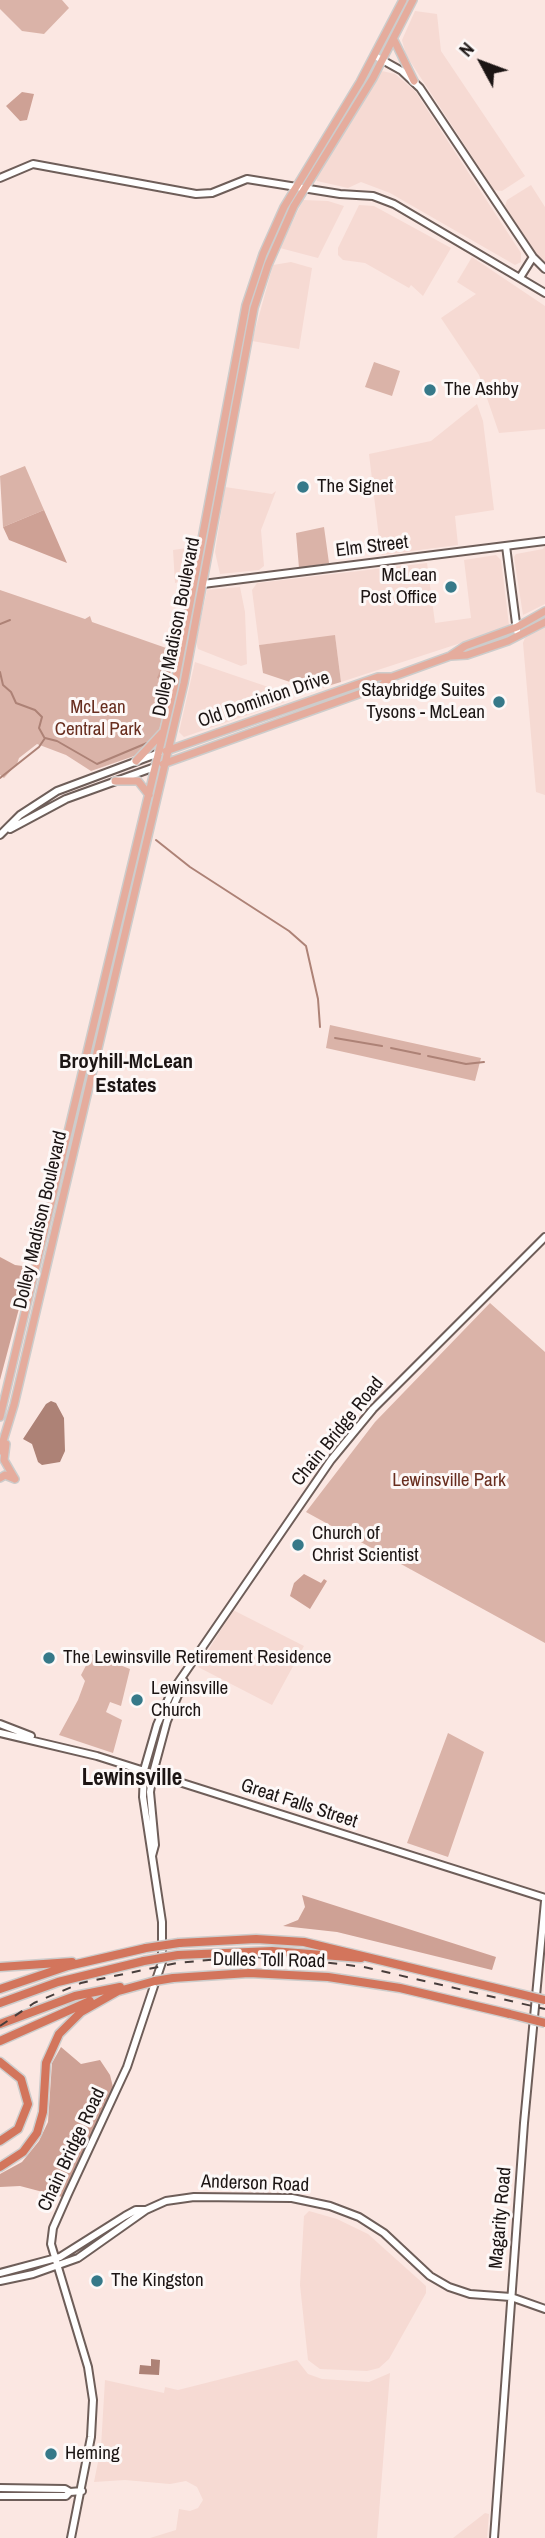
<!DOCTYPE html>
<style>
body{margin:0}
#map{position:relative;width:545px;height:2538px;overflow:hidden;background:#fbe7e2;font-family:"Archivo Narrow",sans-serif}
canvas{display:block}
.north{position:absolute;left:447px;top:28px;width:70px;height:70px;-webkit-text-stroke:5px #fdf8f7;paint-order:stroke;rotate:311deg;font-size:19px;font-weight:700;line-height:28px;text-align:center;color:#1c1514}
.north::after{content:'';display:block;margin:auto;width:24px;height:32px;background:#1c1514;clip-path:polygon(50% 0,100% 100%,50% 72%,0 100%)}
</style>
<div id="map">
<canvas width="545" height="2538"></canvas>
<div class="north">N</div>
</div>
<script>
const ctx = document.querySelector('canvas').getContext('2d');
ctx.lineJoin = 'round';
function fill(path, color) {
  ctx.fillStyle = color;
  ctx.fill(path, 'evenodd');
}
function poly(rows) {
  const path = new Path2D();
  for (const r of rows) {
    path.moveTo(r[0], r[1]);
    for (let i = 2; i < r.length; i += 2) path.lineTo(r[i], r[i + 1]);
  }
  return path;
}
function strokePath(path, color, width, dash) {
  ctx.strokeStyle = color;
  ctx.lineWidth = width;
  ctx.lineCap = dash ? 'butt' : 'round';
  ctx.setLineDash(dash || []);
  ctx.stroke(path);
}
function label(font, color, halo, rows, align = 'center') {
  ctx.font = font + ' "Archivo Narrow",sans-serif';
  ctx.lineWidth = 6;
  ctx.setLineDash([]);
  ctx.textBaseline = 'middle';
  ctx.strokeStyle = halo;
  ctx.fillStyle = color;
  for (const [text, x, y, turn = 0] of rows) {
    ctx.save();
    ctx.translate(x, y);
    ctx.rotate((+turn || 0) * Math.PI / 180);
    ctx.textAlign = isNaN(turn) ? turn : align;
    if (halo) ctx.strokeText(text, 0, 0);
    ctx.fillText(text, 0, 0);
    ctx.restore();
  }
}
fill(poly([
 [415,11,437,14,441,51,525,176,502,191,494,190,406,55,402,40],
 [382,71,395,74,415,91,521,253,521,262,515,265,390,193,361,182,348,188,317,181,315,176],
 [531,185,545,207,545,267,505,206,507,200],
 [303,200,328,201,344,206,318,258,280,248],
 [359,205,374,206,451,248,423,296,411,285,409,288,365,263,343,260,338,255,338,248],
 [472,257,545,306,545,429,499,433,479,375,441,318,476,294,457,282],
 [291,262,312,268,299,349,252,341,273,265],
 [477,404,483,421,494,510,455,516,458,545,381,555,369,454,431,441],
 [225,487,272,494,276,491,261,530,264,566,259,570,220,574,215,552],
 [545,545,545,604,523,615,514,557,516,554,543,549],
 [187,548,190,578,175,583,173,550],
 [496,555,501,560,509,625,470,640,341,682,335,636,259,645,252,590,257,583,427,563,435,623,471,618,464,560],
 [240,587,245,612,247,664,241,666,198,649,196,642,207,590],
 [545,625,545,795,536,792,523,643,525,638],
 [195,662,280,691,286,697,285,702,184,737,179,732],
 [233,1610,304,1646,272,1705,198,1667],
 [309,2211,337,2219,368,2234,426,2286,426,2293,389,2359,379,2368,367,2371,320,2369,308,2360,300,2285,304,2216],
 [297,2360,308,2374,322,2379,369,2382,390,2373,377,2538,150,2538,176,2530,179,2509,190,2511,198,2508,203,2500,197,2487,186,2481,170,2484,125,2480,94,2482,101,2447,105,2380,164,2393,165,2387,178,2390],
 [485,2513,489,2514,487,2538,453,2538]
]), '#f6dad3');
fill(poly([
 [0,0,62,0,69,8,44,34,22,31,0,9],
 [374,362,400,371,392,396,365,387],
 [25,466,44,510,3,527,0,476],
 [324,527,329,563,299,568,296,533],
 [0,590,85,619,90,616,92,622,169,649,158,677,172,679,159,731,137,755,91,771,66,755,37,744,19,758,17,764,4,778,0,775],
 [335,635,341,682,311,691,297,690,296,684,263,673,259,645],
 [330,1025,481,1058,475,1081,326,1048],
 [490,1303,545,1352,545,1643,306,1512,375,1422],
 [92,1654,130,1669,121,1706,110,1702,106,1712,122,1720,113,1753,59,1735,78,1700,85,1681,81,1675],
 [448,1733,484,1752,448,1857,407,1843]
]), '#dab3a8');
fill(poly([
 [22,92,34,94,27,120,20,121,6,106],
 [44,510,67,563,9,540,3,527],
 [169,649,175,655,168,682,157,678],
 [0,1257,15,1265,30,1267,0,1380],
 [304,1574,321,1583,324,1579,327,1581,310,1609,290,1596,294,1583],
 [302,1895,496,1957,492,1970,337,1932,283,1926,298,1920,305,1907],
 [61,2047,81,2064,100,2060,110,2075,113,2087,62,2197,20,2186,0,2187,0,2174,22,2162,39,2141,48,2122,52,2063]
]), '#cea195');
fill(poly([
 [51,1401,56,1403,64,1418,65,1451,60,1462,42,1465,38,1462,32,1444,23,1439,46,1404],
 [151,2359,160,2360,159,2375,139,2374,140,2365,151,2366]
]), '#ad8276');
strokePath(poly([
 [0,624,10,620],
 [0,672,3,685,11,692,16,703,35,710,42,717,39,728,44,737],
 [45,738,57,741,97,764,147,743],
 [0,778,39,747,45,738],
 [156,840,190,867,289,931,306,946,318,999,320,1027],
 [335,1038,382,1046],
 [391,1048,420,1054],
 [428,1056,466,1064,484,1062]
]), '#ad8276', 2);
const secondary = poly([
 [375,56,402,71,420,88,533,257,545,269],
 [0,178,33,164,196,194,212,193,247,179,340,194,373,196,394,204,545,293],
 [521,276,533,257],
 [506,546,517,631],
 [203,584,545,541],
 [10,829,66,799,155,767],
 [0,835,20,815,57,791,159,753],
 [0,1724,31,1736],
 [0,1733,97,1756,545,1898],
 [152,1856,155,1845,150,1792,153,1773,167,1721,184,1681],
 [0,2273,60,2257,125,2216,136,2210,146,2210],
 [0,2281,33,2274,78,2258,146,2210,166,2201,194,2197,292,2198,330,2206,359,2217,384,2233,430,2276,449,2287,470,2294,511,2297,545,2309],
 [0,2488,65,2489,70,2492],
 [0,2496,66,2496,70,2492,82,2491],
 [71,2538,91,2437,93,2400,88,2367,51,2244,53,2228,68,2194,127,2067,162,1962,162,1922,143,1797,144,1770,157,1725,171,1693,331,1460,373,1409,545,1237],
 [494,2538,524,2123,545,1901]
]);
const primary = poly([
 [394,40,414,81],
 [451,656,467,655,508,641,545,622],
 [166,751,378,677,392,677],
 [136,761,162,733],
 [163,764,381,686,392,677,450,656,465,646,517,627,545,611],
 [115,781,138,781,149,795],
 [0,1417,174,688,246,305,263,254,284,207,360,82,403,0],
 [6,1444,4,1460,15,1479],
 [0,1451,14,1405,184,683,254,308,268,265,294,206,373,78,413,0],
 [0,1478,5,1475,15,1479]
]);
const highway = poly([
 [179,1943,256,1939,304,1942,512,1992],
 [178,1955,272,1951,361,1958],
 [0,1967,72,1962],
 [173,1978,249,1973,328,1977,400,1988,510,2014],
 [0,1989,68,1966,146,1948],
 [115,1992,155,1981],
 [0,2003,58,1982,144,1961],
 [0,2024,75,1996,120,1987],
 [0,2041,90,2001],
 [0,2062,21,2079,28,2104,18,2129,0,2141],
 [0,2167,23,2152,37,2133,43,2112,46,2063,59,2034,81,2012,118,1991]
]);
strokePath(secondary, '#6e5e59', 10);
strokePath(primary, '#cdcccb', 10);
strokePath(highway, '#cdcccb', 11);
strokePath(secondary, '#fff', 6);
strokePath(primary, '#e5ac9d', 7);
strokePath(highway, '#d3755c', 8);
strokePath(poly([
 [0,2026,34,2003,81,1983,177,1963,240,1957,289,1958,364,1967,545,2009]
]), '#483e3c', 2, [9, 9]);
const highwayBridge = poly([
 [146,1948,179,1943],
 [144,1961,178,1955],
 [155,1981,173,1978],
 [512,1992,545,2000],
 [510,2014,545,2023]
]);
strokePath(highwayBridge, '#cdcccb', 11, []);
strokePath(highwayBridge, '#d3755c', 8);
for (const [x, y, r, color] of [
 [430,390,7,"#367989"],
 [303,487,7,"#367989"],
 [451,587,7,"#367989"],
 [499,702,7,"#367989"],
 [298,1545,7,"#367989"],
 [49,1658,7,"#367989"],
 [137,1700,7,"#367989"],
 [97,2281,7,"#367989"],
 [51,2454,7,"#367989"]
]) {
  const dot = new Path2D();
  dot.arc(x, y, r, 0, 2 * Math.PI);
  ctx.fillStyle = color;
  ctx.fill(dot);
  strokePath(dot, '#fdf8f7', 2.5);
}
label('19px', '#1c1514', '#fdf8f7', [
 ["The Ashby",444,390],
 ["The Signet",317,487],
 ["McLean",437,576,"right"],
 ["Post Office",437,598,"right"],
 ["Staybridge Suites",485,691,"right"],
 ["Tysons - McLean",485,713,"right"],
 ["Church of",312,1534],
 ["Christ Scientist",312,1556],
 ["The Lewinsville Retirement Residence",63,1658],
 ["Lewinsville",151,1689],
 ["Church",151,1711],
 ["The Kingston",111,2281],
 ["Heming",65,2454]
], 'left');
label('19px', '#1c1514', '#fdf8f7', [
 ["Elm Street",372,547,-7],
 ["Dolley Madison Boulevard",177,627,-79],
 ["Old Dominion Drive",264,700,-19],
 ["Dolley Madison Boulevard",41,1220,-77],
 ["Chain Bridge Road",338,1432,-51],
 ["Great Falls Street",299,1804,18],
 ["Dulles Toll Road",269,1961,1],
 ["Chain Bridge Road",72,2150,-65],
 ["Anderson Road",255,2184,2],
 ["Magarity Road",501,2218,-85]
]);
label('19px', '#682e1f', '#fdf8f7', [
 ["McLean",98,708],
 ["Central Park",98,730],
 ["Lewinsville Park",449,1481]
]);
label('bold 21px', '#1c1514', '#fdf8f7', [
 ["Broyhill-McLean",126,1062],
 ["Estates",126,1086]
]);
label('bold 23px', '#1c1514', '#fdf8f7', [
 ["Lewinsville",132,1779]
]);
</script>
